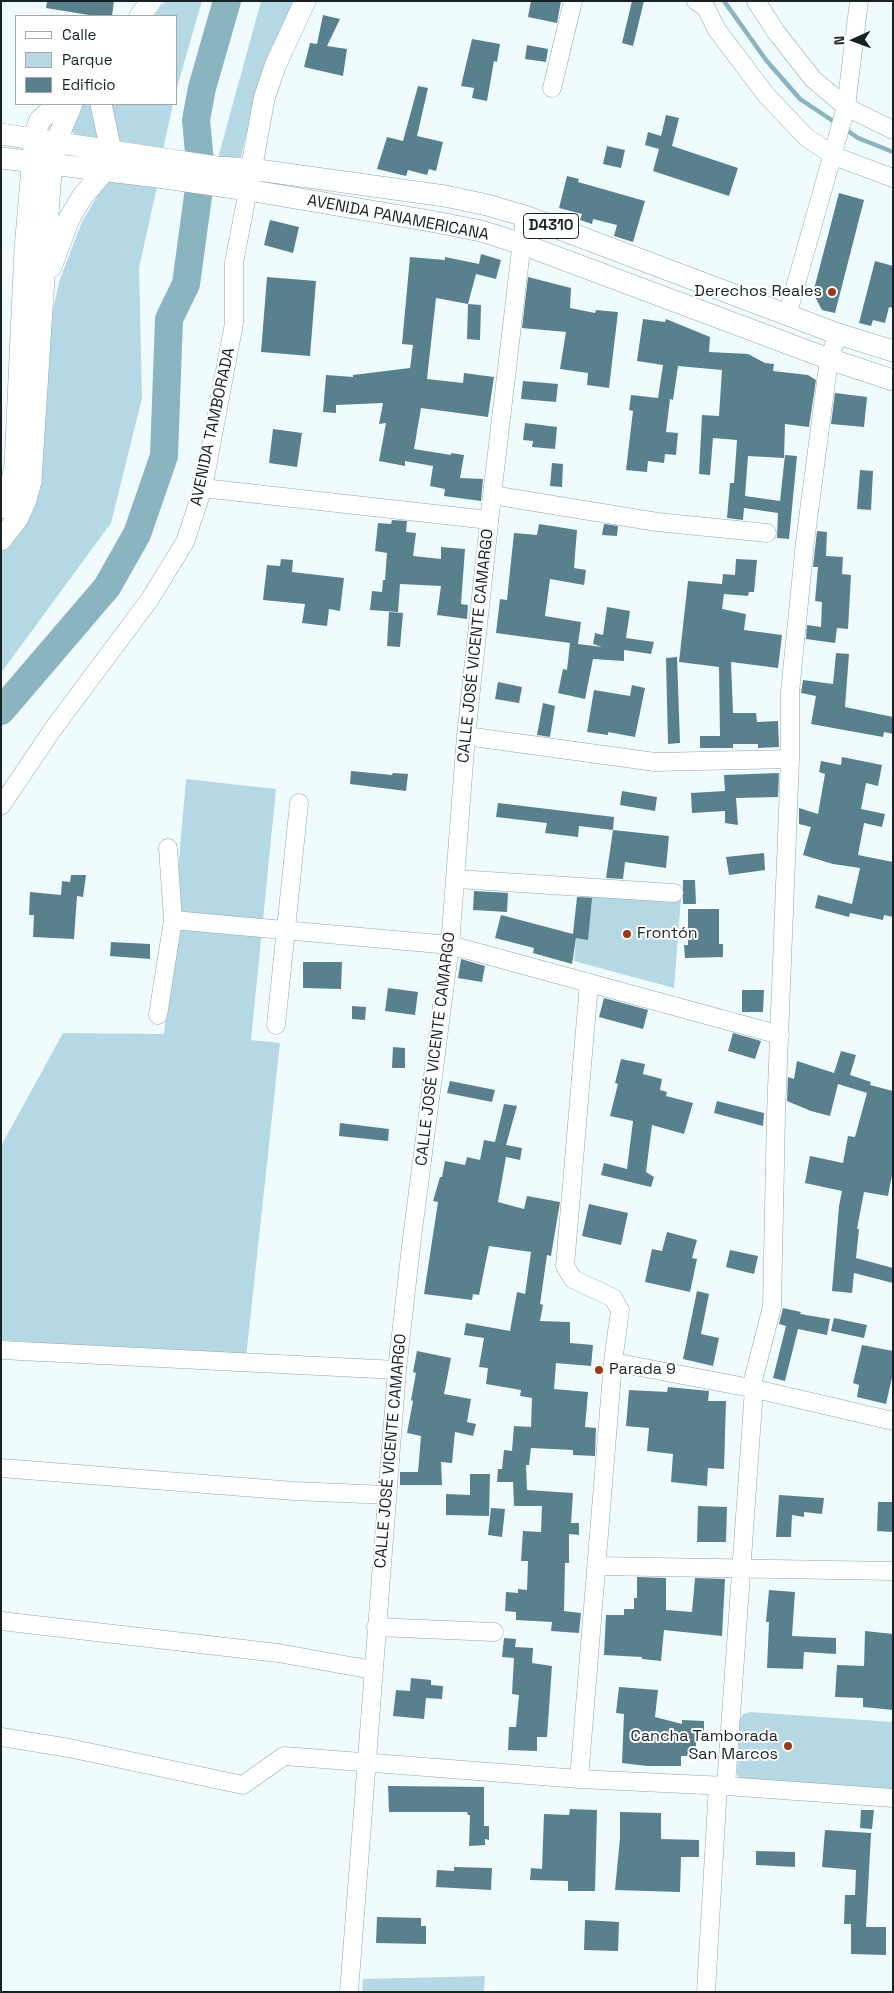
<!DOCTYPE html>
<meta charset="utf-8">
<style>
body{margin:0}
#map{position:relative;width:894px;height:1993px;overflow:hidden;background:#f0fbfe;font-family:"Space Grotesk",sans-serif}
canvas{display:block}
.frame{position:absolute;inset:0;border:2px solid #182225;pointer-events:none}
.legend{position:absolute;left:15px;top:15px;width:162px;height:90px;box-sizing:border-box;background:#fff;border:1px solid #a3a7a8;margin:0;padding:6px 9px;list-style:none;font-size:15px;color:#182225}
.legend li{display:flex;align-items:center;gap:10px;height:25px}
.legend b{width:25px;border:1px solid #a3a7a8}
.north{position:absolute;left:829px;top:15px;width:50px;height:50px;-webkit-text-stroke:4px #fff;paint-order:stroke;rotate:268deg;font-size:14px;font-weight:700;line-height:20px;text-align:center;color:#182225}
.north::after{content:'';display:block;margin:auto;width:18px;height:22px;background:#182225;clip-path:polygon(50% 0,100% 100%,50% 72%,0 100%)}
</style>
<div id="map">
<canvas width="894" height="1993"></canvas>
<div class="frame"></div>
<ul class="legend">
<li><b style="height:6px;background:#fff"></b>Calle</li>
<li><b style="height:14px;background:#b5d9e4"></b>Parque</li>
<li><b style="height:14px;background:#58818d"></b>Edificio</li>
</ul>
<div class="north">N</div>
</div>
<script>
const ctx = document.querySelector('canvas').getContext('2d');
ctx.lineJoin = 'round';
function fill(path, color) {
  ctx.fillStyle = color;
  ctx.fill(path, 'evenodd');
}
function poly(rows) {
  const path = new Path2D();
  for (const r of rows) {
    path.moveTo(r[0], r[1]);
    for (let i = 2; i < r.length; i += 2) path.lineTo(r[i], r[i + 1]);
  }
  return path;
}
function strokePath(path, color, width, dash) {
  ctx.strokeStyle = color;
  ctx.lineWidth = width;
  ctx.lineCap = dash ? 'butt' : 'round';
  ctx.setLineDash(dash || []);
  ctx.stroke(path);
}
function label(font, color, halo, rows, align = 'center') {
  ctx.font = font + ' "Space Grotesk",sans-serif';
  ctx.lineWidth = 4;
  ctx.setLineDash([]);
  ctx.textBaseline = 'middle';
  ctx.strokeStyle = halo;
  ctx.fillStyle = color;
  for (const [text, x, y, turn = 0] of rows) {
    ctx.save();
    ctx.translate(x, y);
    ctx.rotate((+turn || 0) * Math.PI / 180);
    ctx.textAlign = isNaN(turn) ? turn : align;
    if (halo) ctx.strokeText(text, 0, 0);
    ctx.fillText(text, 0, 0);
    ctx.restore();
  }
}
fill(poly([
 [165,1,202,1,176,91,176,16,154,16],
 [261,1,297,1,257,89,241,157,218,158],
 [80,104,90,104,99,139,75,135,72,132,72,127],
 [110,104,173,104,163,150,118,142],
 [112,179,157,187,139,268,142,398,111,523,1,673,1,553,22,528,48,330,60,279,82,222,99,193],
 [186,779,276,789,251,1040,280,1043,246,1358,1,1340,1,1146,63,1033,164,1034],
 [581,888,681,898,674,988,574,961],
 [750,1712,893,1722,893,1790,740,1779,737,1774,740,1719,743,1714],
 [485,1976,484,1992,362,1992,363,1979]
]), '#b5d9e4');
strokePath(poly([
 [724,1,766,60,800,99,836,123],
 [845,129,858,138,893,152]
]), '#89b4c0', 4.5);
strokePath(poly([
 [1,711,107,587,137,534,164,456,169,319,186,284,201,174,196,120,202,88,227,1]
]), '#89b4c0', 28);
fill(poly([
 [47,1,114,1,112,16,95,16,46,8],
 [531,1,561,1,557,23,528,17],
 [632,1,644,1,633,46,622,43],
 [323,15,340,19,327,46,347,49,343,76,304,67,310,43,317,44],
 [472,39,500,44,497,62,494,61,487,101,472,98,474,88,461,86],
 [527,45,548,49,546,62,525,59],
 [418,86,428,88,417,136,443,142,436,171,429,169,427,175,408,170,406,176,377,169,387,137,403,141],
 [666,115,679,118,672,146,738,168,729,196,653,171,659,149,645,145,648,132,661,136],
 [607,146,625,150,621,168,603,164],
 [567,176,579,179,578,182,645,201,633,242,614,236,617,225,593,219,592,224,580,220,582,214,559,208],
 [839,193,864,200,835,313,822,310,813,293],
 [270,220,299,227,293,253,264,245],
 [481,254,501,260,496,279,476,274,468,304,436,298,427,379,463,383,464,373,494,377,488,417,421,408,414,449,451,455,451,453,464,455,460,478,483,479,481,501,444,496,445,489,430,486,433,466,405,461,405,466,379,461,386,423,379,424,383,403,336,405,336,413,323,412,326,375,353,377,353,375,410,368,413,345,402,344,410,257,445,260,445,257,479,264],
 [875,261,893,266,893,308,889,307,885,323,873,320,871,326,859,323],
 [267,277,316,281,310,356,261,352],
 [528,277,571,288,570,308,595,313,596,310,618,312,609,388,587,385,588,373,560,369,566,332,522,328],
 [468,304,481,305,480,340,467,339],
 [643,319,665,322,666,319,710,337,709,352,748,354,765,363,774,364,773,371,808,375,816,380,809,427,785,424,784,458,748,456,745,496,780,501,785,455,797,456,789,539,777,538,778,513,744,508,743,520,727,518,730,483,734,483,737,440,713,438,710,475,699,474,702,415,719,416,722,370,678,366,673,400,670,399,666,432,678,433,676,455,665,454,664,463,648,461,647,472,626,470,633,411,629,410,631,395,658,398,663,365,637,361],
 [523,381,558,384,556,402,521,399],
 [835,393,867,397,864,427,831,424],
 [525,423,557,427,555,449,532,447,533,441,523,440],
 [273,429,302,433,297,467,269,463],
 [552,463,563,464,562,487,550,486],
 [860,470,873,471,871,510,857,509],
 [392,520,407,521,406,532,416,533,413,556,441,559,441,547,465,549,461,604,468,605,467,619,437,615,441,586,400,584,398,612,370,610,372,591,382,592,383,580,385,580,387,553,375,551,378,523,391,524],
 [539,524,577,530,574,568,586,570,584,585,550,579,545,616,581,622,578,644,602,647,593,644,595,633,603,635,607,607,630,611,626,638,654,642,651,654,624,650,624,661,593,659,585,699,558,693,563,669,567,670,570,643,496,633,500,599,507,600,514,533,537,535],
 [604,524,618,526,617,536,602,535],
 [817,531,827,532,826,556,843,557,842,574,851,575,848,629,837,628,835,643,806,639,807,625,821,627,822,602,815,601,818,567,813,567],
 [281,559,293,560,292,572,344,578,340,611,329,609,327,626,302,623,305,604,263,600,267,565,280,566],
 [736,559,757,560,754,592,749,592,748,596,724,594,722,609,746,614,744,630,782,635,778,668,731,662,733,713,756,713,757,722,778,721,779,747,758,748,758,744,733,744,733,748,700,748,700,736,720,736,719,667,679,662,688,581,722,584,723,574,735,575],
 [389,612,403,613,400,647,387,646],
 [836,653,849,654,845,707,893,717,893,734,884,732,883,737,811,724,816,696,801,693,803,680,833,684],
 [677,657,680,743,668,744,666,658],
 [498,682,522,687,519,703,495,699],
 [632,685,645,688,635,737,608,732,608,735,587,732,594,690,630,696],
 [543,703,555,706,550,737,537,735],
 [842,757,882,765,878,786,866,783,861,809,885,814,882,827,864,823,858,855,893,862,893,917,884,915,883,920,850,913,849,917,815,908,818,895,852,904,860,868,833,864,803,855,811,827,799,824,799,808,818,814,825,774,819,772,821,761,841,765],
 [351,771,392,775,393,773,408,774,406,791,350,784],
 [779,773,778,797,736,798,738,825,725,823,725,811,692,813,691,793,725,791,724,775],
 [622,791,657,797,655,811,620,805],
 [498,803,614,817,613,830,579,826,578,837,545,833,547,823,496,817],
 [613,830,669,836,666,868,625,862,623,879,606,878],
 [764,853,765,870,729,875,726,857],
 [71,875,86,875,83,897,77,896,74,939,33,937,34,915,29,915,30,892,61,895,62,881,70,882],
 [683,880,695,880,696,904,683,904],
 [474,891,508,893,507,912,473,910],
 [577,897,592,898,588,940,576,938,572,964,533,953,534,948,495,938,501,915,573,934],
 [688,909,719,909,719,944,723,944,723,957,685,958,684,945,688,945],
 [111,942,150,944,150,959,110,956],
 [461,959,485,966,482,982,458,978],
 [303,962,342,962,341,989,303,988],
 [388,988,418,992,415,1015,385,1011],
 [742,990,764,990,763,1012,742,1012],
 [604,998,648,1010,643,1029,599,1017],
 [352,1006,366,1007,365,1020,352,1019],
 [733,1033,761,1041,755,1059,728,1051],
 [393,1047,405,1048,405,1068,392,1068],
 [841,1051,856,1055,850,1075,871,1082,870,1085,893,1091,893,1170,888,1196,864,1192,857,1229,859,1229,856,1258,893,1268,893,1283,854,1273,852,1293,832,1291,839,1206,842,1191,805,1183,810,1156,843,1163,848,1136,855,1137,867,1093,838,1084,830,1116,811,1111,787,1101,788,1077,794,1079,797,1061,834,1073],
 [621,1059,645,1064,643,1074,662,1079,660,1090,667,1092,666,1096,693,1103,684,1134,652,1125,646,1172,654,1177,651,1187,601,1175,604,1163,627,1169,633,1121,610,1116,618,1084,615,1083],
 [450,1081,495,1090,492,1102,447,1093],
 [717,1101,764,1113,763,1126,714,1113],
 [504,1104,517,1106,506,1145,522,1148,520,1160,506,1157,498,1202,524,1209,527,1196,560,1202,551,1256,547,1255,540,1304,543,1305,540,1321,570,1322,570,1343,593,1345,591,1366,556,1363,554,1389,588,1392,585,1427,596,1428,595,1456,573,1455,573,1450,531,1448,529,1465,526,1465,527,1490,573,1493,571,1523,579,1523,579,1535,569,1534,569,1563,565,1563,564,1611,581,1613,579,1633,551,1631,552,1622,516,1620,516,1612,505,1611,506,1592,518,1593,518,1589,527,1590,528,1561,521,1561,523,1531,541,1532,542,1506,514,1506,513,1482,497,1482,498,1469,502,1469,504,1450,512,1451,514,1426,531,1427,532,1398,520,1396,521,1390,486,1384,488,1368,479,1367,484,1338,464,1335,466,1323,510,1331,517,1292,525,1294,531,1252,489,1246,479,1295,473,1294,472,1300,424,1294,438,1202,433,1201,440,1177,442,1177,445,1161,465,1165,467,1157,480,1160,484,1140,495,1142],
 [340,1123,389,1129,388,1141,339,1136],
 [589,1204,628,1213,621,1245,582,1236],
 [667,1232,697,1240,692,1258,697,1259,690,1292,645,1282,652,1249,662,1251],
 [730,1250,758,1256,754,1274,726,1267],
 [697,1291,709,1294,701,1334,719,1338,713,1366,683,1359],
 [783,1308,801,1312,800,1314,830,1319,827,1335,798,1329,785,1381,773,1378,786,1326,779,1324],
 [834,1318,867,1325,864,1338,831,1331],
 [862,1345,893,1351,893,1373,886,1404,857,1397,859,1385,853,1383],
 [417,1351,451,1358,444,1394,471,1399,467,1422,476,1424,473,1436,455,1432,452,1463,441,1462,442,1485,400,1485,400,1472,418,1472,421,1436,407,1433,413,1401,411,1400,416,1373,413,1372],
 [668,1387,709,1391,708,1401,726,1401,724,1469,708,1468,707,1486,671,1482,673,1454,647,1451,649,1428,626,1426,629,1390,667,1392],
 [470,1474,490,1474,489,1516,446,1515,446,1494,470,1495],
 [779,1495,824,1498,822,1514,804,1512,804,1517,792,1515,791,1537,776,1537],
 [878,1502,893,1502,893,1532,877,1531],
 [698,1506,727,1507,726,1542,697,1542],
 [491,1508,505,1509,502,1537,488,1535],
 [637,1577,666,1578,666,1610,692,1612,695,1578,725,1579,722,1636,664,1630,661,1661,642,1659,642,1657,604,1655,606,1615,624,1615,624,1609,634,1609,634,1598,637,1598],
 [769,1590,795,1592,792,1636,836,1638,836,1654,804,1652,803,1669,767,1668,769,1622,766,1622],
 [865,1631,893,1634,893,1710,863,1707,863,1698,835,1697,837,1665,864,1666],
 [504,1638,516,1639,515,1647,533,1648,532,1663,552,1666,547,1737,537,1737,537,1751,508,1750,509,1727,516,1727,519,1695,512,1694,514,1658,502,1657],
 [411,1678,431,1680,431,1685,443,1686,442,1699,426,1698,424,1719,393,1716,396,1690,410,1691],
 [619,1687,658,1690,655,1717,682,1724,682,1720,704,1721,704,1735,696,1735,696,1756,681,1756,681,1766,647,1766,622,1763,624,1714,616,1713],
 [388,1786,484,1787,484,1826,489,1826,489,1840,485,1839,485,1845,469,1846,470,1815,468,1815,467,1812,389,1812],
 [570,1809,597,1810,595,1891,568,1891,568,1881,530,1880,531,1868,542,1869,544,1814,569,1815],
 [861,1810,874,1810,872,1829,860,1828],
 [620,1812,661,1813,661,1839,699,1840,699,1857,681,1857,680,1892,615,1890,620,1838],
 [825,1830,871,1833,866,1927,886,1927,886,1955,851,1954,851,1924,844,1924,845,1895,855,1895,856,1870,822,1867],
 [756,1851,795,1852,795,1867,756,1865],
 [454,1867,492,1868,491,1890,436,1887,437,1870,454,1871],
 [377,1917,421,1918,421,1926,426,1926,426,1944,376,1943],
 [585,1920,619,1922,618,1951,584,1950]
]), '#58818d');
const minor = poly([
 [696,1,706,8,717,30,767,96,806,137,834,156,893,178],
 [756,1,776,32,813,79,846,107,893,130],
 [552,88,573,1],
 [787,316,846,107,859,1],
 [203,488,489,520],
 [492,495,657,522,767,533],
 [466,736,655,762,790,759],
 [1,806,53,729,150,599,185,542,203,488,234,323,234,263,248,190],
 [457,879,674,893],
 [173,920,450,945,780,1035],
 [158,1015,173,920,168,848],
 [276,1025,299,803],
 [1,1350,397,1370],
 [613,1362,751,1388,893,1421],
 [751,1388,772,1307,776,1114,790,759,790,692,805,542,829,359,838,334],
 [1,1468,294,1491,387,1495],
 [596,1566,893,1571],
 [1,1621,278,1653,373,1670],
 [376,1627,494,1632],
 [1,1737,69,1748,243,1785,284,1756,579,1779,726,1786,893,1798],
 [579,1779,613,1362,620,1310,613,1298,573,1279,565,1266,589,983],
 [726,1786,754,1389],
 [349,1992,397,1370,412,1238,450,945,466,736,492,495,525,216],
 [706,1992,718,1785]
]);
const major = poly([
 [140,16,151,1],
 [101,104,111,151],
 [1,134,217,167,251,169,445,196,487,205,525,216,838,334,893,351],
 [1,158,158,177,248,190,430,221,481,231,522,244,829,359,893,380],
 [249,182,264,99,275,66,305,1],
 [51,267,69,219,82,197,104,171],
 [1,508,10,490,15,466,25,249,35,133,40,120,58,104],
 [1,540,18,518,26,500,31,481,50,184,56,142,72,104]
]);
strokePath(minor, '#8da7af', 19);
strokePath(major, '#8da7af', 22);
strokePath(minor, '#fff', 18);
strokePath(major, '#fff', 21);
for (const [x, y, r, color] of [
 [832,292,5,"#9f3815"],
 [627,934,5,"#9f3815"],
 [599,1370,5,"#9f3815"],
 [788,1746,5,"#9f3815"]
]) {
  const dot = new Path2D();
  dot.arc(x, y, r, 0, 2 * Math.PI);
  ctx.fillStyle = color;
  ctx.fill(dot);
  strokePath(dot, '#fff', 2);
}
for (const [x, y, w] of [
 [551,226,55]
]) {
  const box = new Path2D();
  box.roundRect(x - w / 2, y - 12.5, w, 25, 4);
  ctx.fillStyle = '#fff';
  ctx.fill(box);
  strokePath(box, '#182225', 1);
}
label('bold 15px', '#182225', null, [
 ["D4310",551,226]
]);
label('16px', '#182225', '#fff', [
 ["AVENIDA PANAMERICANA",398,218,11],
 ["AVENIDA TAMBORADA",213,427,-78],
 ["CALLE JOSÉ VICENTE CAMARGO",476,646,-84],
 ["CALLE JOSÉ VICENTE CAMARGO",436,1049,-83],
 ["CALLE JOSÉ VICENTE CAMARGO",391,1451,-85]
]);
label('16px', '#182225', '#fff', [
 ["Derechos Reales",822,292],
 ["Frontón",637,934,"left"],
 ["Parada 9",609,1370,"left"],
 ["Cancha Tamborada",778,1737],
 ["San Marcos",778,1755]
], 'right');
</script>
